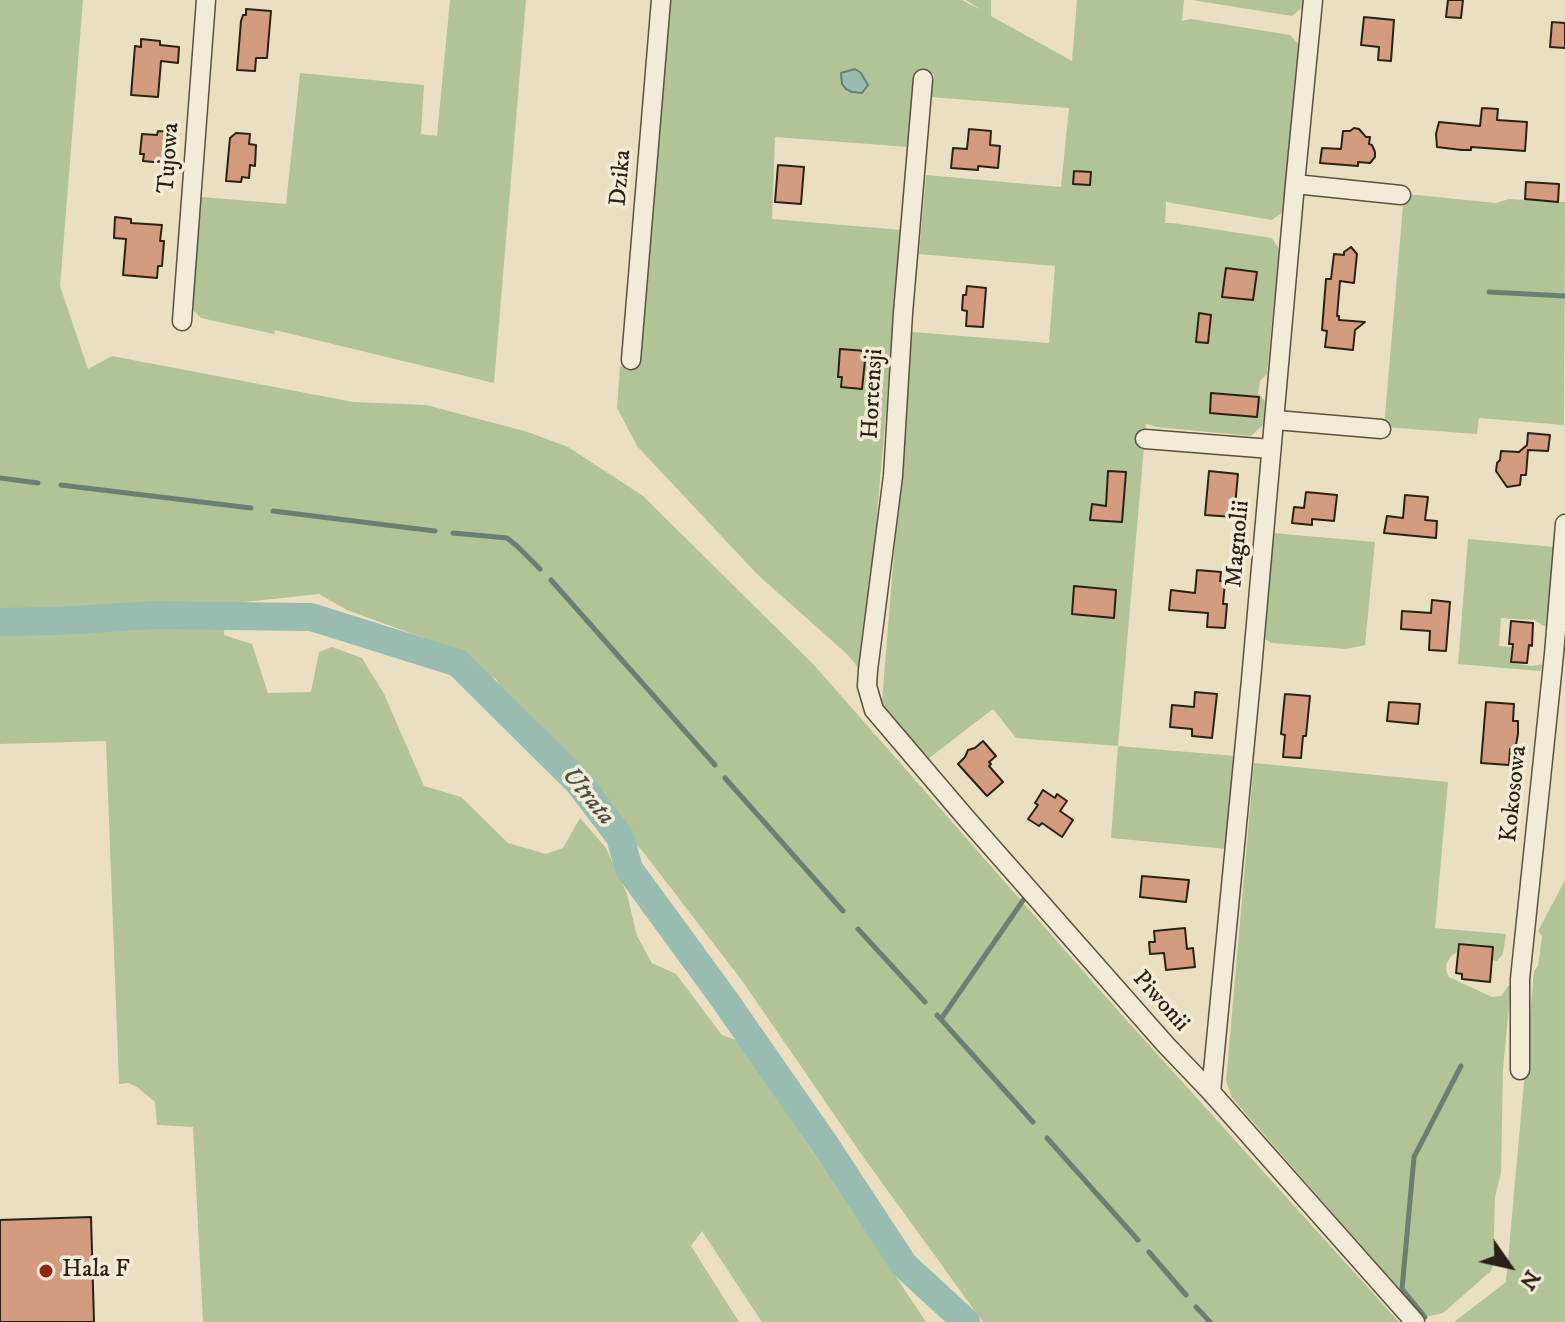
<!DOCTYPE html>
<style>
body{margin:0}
#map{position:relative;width:1565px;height:1322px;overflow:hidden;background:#eae0c1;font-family:"IM FELL DW Pica",serif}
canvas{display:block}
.north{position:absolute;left:1469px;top:1226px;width:80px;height:80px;-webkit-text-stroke:6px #f1ebd7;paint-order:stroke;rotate:124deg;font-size:22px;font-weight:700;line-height:32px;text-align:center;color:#2a2115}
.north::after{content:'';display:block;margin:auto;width:28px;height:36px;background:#2a2115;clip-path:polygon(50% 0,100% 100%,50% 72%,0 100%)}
</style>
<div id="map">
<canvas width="1565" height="1322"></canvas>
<div class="north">N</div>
</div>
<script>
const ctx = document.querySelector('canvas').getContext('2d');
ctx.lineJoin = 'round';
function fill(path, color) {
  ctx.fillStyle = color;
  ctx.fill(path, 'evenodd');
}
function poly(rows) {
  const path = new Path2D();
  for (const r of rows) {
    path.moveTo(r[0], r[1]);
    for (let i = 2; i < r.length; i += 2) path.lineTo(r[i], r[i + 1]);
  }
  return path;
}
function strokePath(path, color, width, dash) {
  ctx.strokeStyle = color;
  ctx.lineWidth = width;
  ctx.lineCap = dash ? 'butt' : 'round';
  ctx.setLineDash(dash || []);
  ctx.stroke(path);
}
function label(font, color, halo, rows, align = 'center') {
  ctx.font = font + ' "IM FELL DW Pica",serif';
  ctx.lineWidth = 7;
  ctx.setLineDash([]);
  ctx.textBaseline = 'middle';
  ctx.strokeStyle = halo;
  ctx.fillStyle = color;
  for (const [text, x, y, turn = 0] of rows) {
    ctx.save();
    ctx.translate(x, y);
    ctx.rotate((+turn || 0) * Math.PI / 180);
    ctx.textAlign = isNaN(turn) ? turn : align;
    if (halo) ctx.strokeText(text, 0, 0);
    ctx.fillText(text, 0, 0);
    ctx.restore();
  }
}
fill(poly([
 [0,0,83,0,60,286,88,369,112,356,353,402,426,405,528,432,568,447,643,496,814,665,1121,1014,1399,1322,983,1322,864,1158,743,982,644,853,512,704,496,679,440,644,347,610,319,594,226,604,224,635,252,644,268,693,311,692,319,652,332,647,362,658,384,694,424,786,461,797,508,843,546,854,563,848,580,818,606,848,627,894,637,936,652,963,676,974,722,1035,739,1041,926,1322,762,1322,702,1231,691,1246,739,1322,203,1322,193,1127,157,1125,155,1102,137,1087,128,1083,119,1084,106,741,0,744],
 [450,0,526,0,494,383,275,330,274,334,201,318,191,308,201,197,286,204,300,73,424,85,421,134,437,136],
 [670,0,962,0,981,10,966,0,991,0,991,16,1072,61,1077,0,1184,0,1182,21,1191,19,1290,35,1299,45,1283,212,1272,220,1166,202,1165,223,1173,223,1272,238,1279,249,1267,374,1260,381,1258,393,1265,401,1264,424,1251,436,1157,427,1146,424,1118,746,1235,756,1227,849,1111,838,1118,746,1016,738,993,709,924,762,888,722,882,701,912,332,1049,343,1055,266,919,254,926,175,1061,187,1069,108,931,97,934,74,923,72,914,75,909,147,775,137,772,219,902,230,863,674,848,655,758,575,637,446,617,408,620,366,636,368],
 [1192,0,1303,0,1303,7,1292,16],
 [1407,194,1496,203,1509,199,1565,202,1564,425,1479,418,1477,434,1384,427,1403,206],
 [1273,533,1375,542,1365,645,1346,649,1272,643,1265,639],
 [1468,539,1554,547,1547,626,1544,626,1534,620,1501,618,1499,646,1511,647,1510,663,1532,666,1544,664,1540,671,1458,664],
 [1254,763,1448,782,1435,928,1506,934,1503,954,1497,961,1492,960,1490,948,1486,945,1458,943,1457,952,1451,956,1446,965,1446,970,1449,977,1492,997,1501,996,1508,986,1511,986,1503,1069,1501,1173,1495,1197,1493,1266,1491,1271,1443,1313,1430,1316,1418,1314,1407,1298,1232,1098,1226,1081],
 [1565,880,1565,1322,1454,1322,1506,1282,1534,971,1538,966,1542,936,1538,931]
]), '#b1c397');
const water = poly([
 [855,69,861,73,868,85,862,93,852,92,846,89,842,84,841,73,855,69]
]);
fill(water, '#98bdb0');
strokePath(water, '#6c7f72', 2);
strokePath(poly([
 [1489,292,1565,296],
 [0,478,38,483],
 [61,485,251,508],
 [273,511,435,531],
 [453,533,507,538,517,546,540,569],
 [551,580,715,765],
 [725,778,843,911],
 [858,929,925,1002],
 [937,1015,1033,1122],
 [941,1019,1024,899],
 [1047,1138,1138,1240],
 [1149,1252,1186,1295],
 [1196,1307,1210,1322],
 [1425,1317,1402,1289,1414,1157,1461,1066]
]), '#6c7f72', 5);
strokePath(poly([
 [0,622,60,621,154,615,311,617,458,663,579,783,620,837,629,869,724,999,824,1143,904,1265,966,1322]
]), '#98bdb0', 28);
const building = poly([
 [1448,0,1463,0,1461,18,1446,17,1448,0],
 [246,9,271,11,267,58,256,58,255,71,237,70,241,21,243,15,246,15,246,9],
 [1364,17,1394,20,1391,61,1378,60,1379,47,1361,45,1364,17],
 [1552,22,1565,23,1565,48,1550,47,1552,22],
 [141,39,160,41,160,45,179,47,178,63,161,61,158,97,131,95,135,46,141,47,141,39],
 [1482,108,1498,109,1497,120,1527,122,1525,151,1471,147,1471,150,1462,150,1437,147,1436,134,1439,122,1480,126,1482,108],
 [1354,128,1359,129,1366,137,1370,137,1369,144,1372,145,1375,152,1375,157,1370,163,1358,162,1358,166,1320,163,1322,148,1341,149,1343,131,1350,131,1354,128],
 [969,129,991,131,990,145,1000,146,998,168,978,166,978,170,951,168,953,148,967,149,969,129],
 [158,131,172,132,171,147,165,146,164,163,143,161,144,154,140,154,142,134,157,135,158,131],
 [236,133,250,134,249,144,256,145,255,166,250,165,249,178,242,177,241,182,226,181,230,138,236,133],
 [778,165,804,167,801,204,775,202,778,165],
 [1074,171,1091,172,1090,185,1073,184,1074,171],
 [1526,182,1559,184,1558,202,1525,199,1526,182],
 [115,217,131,219,131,223,162,225,160,241,164,241,162,266,158,266,157,278,123,275,126,239,114,238,115,217],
 [1351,247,1357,254,1354,283,1340,281,1337,316,1339,316,1339,320,1365,322,1355,330,1353,350,1325,347,1327,331,1322,330,1326,279,1331,279,1334,254,1344,255,1344,252,1351,247],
 [1226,268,1257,272,1253,300,1222,297,1226,268],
 [967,286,986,288,983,327,966,326,967,311,962,310,963,295,966,295,967,286],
 [1199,313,1211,315,1208,343,1196,342,1199,313],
 [840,349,866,351,862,389,841,387,842,377,838,377,840,349],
 [1211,393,1259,397,1257,417,1210,413,1211,393],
 [1528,433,1550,435,1548,451,1528,450,1526,475,1521,475,1520,485,1507,487,1496,471,1497,463,1500,460,1501,451,1519,452,1527,445,1528,433],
 [1108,471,1126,472,1122,522,1090,520,1092,504,1106,506,1108,471],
 [1209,471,1238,474,1234,517,1205,515,1209,471],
 [1306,492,1337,495,1334,521,1312,519,1312,525,1292,523,1294,507,1304,508,1306,492],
 [1405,495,1428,497,1425,520,1437,521,1436,538,1384,533,1387,516,1403,518,1405,495],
 [1197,570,1221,572,1220,581,1225,582,1223,604,1227,604,1225,628,1207,627,1208,613,1169,610,1171,590,1195,593,1197,570],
 [1074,586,1116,590,1114,618,1072,614,1074,586],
 [1432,600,1450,602,1446,651,1429,650,1430,631,1401,629,1402,611,1431,613,1432,600],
 [1511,621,1533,623,1532,646,1529,645,1527,663,1511,662,1513,644,1509,644,1511,621],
 [1195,692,1217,694,1212,738,1192,736,1192,729,1170,727,1172,705,1194,707,1195,692],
 [1285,694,1310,696,1306,736,1303,736,1301,758,1283,757,1285,735,1281,734,1285,694],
 [1389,702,1420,704,1418,724,1387,721,1389,702],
 [1486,702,1514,704,1513,721,1518,721,1518,734,1515,750,1510,749,1509,765,1481,763,1486,702],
 [983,741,996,756,989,762,991,764,989,766,1003,782,987,796,958,764,965,757,968,750,975,748,983,741],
 [1043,790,1055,798,1057,794,1067,801,1060,811,1073,820,1062,837,1042,823,1039,826,1028,819,1038,805,1035,803,1043,790],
 [1142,876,1189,880,1186,902,1140,897,1142,876],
 [1185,928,1187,949,1193,948,1195,967,1166,970,1164,953,1150,954,1149,942,1155,942,1154,931,1185,928],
 [1459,944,1493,947,1490,982,1462,979,1462,974,1456,973,1459,944],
 [91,1217,94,1322,0,1322,0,1220,91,1217]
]);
fill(building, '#d49c7e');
strokePath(building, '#2a2115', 2);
const minor = poly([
 [923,79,903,313,893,476,868,670,867,686,874,710,966,818,1166,1045,1211,1092,1415,1322],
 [1295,184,1401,195],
 [182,321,206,0],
 [631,360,661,0],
 [1276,420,1381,429],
 [1145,439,1271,449],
 [1520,1070,1520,979,1554,654,1565,524],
 [1211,1092,1251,680,1295,184,1313,0]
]);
strokePath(minor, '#5a5140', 21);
strokePath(minor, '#f1ebd7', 18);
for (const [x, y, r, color] of [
 [46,1271,8,"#8f2418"]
]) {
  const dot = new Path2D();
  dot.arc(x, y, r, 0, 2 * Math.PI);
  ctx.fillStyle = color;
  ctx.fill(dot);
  strokePath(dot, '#f1ebd7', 3);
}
label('24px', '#2a2115', '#f1ebd7', [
 ["Tujowa",170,158,-86],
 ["Dzika",622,178,-85],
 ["Hortensji",874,394,-87],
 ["Magnolii",1239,544,-85],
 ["Kokosowa",1515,794,-84],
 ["Piwonii",1160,1002,48]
]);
label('24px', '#2a2115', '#f1ebd7', [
 ["Hala F",62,1271]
], 'left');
label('italic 26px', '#4b5044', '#f1ebd7', [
 ["Utrata",587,797,50]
]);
</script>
